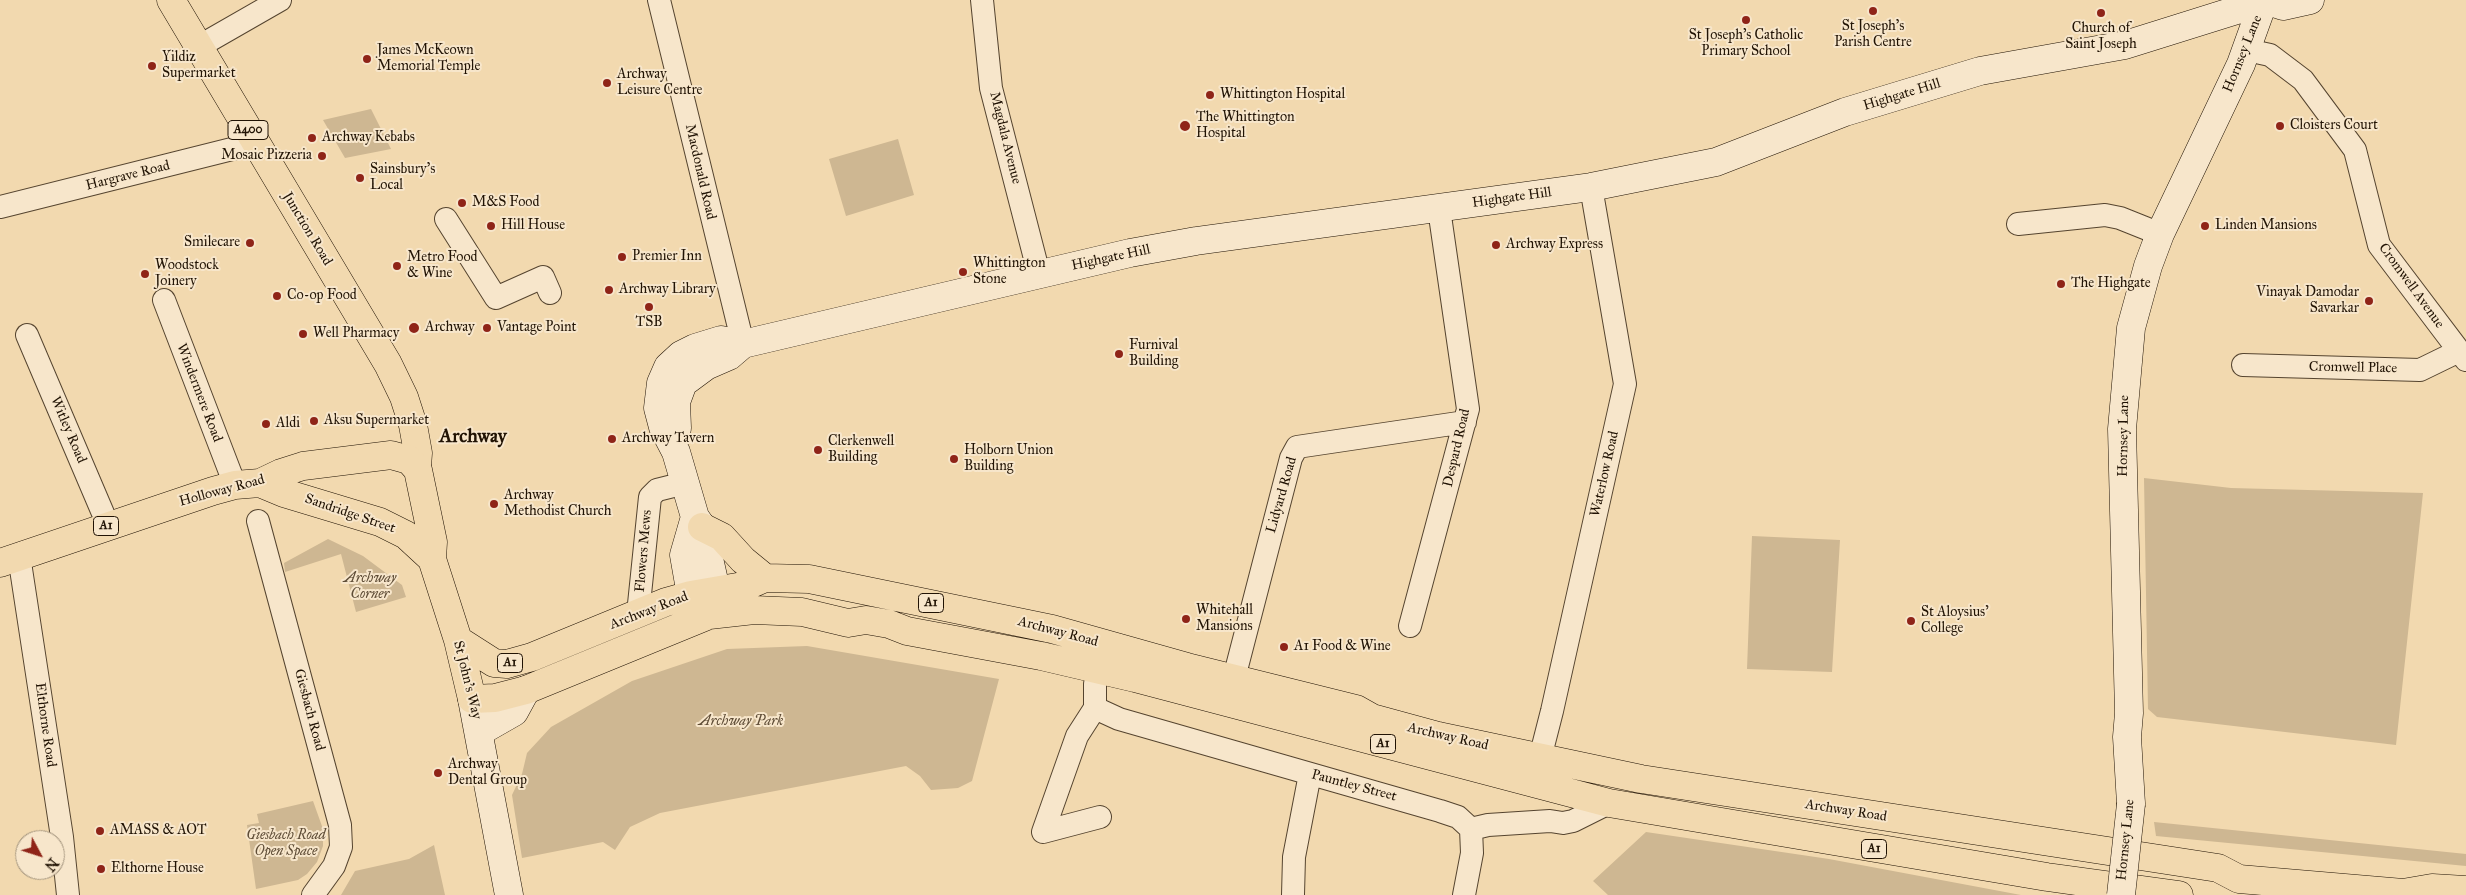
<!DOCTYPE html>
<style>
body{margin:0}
#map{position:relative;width:2466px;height:895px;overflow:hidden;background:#f2d9af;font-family:"IM FELL Great Primer",serif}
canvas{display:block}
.north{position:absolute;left:15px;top:830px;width:50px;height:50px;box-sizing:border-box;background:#f7e6cb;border:1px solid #a1927b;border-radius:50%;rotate:130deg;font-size:14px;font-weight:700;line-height:20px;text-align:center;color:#211304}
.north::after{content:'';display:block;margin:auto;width:18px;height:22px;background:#8f2418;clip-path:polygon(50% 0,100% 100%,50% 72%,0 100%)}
</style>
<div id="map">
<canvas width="2466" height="895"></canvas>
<div class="north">N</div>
</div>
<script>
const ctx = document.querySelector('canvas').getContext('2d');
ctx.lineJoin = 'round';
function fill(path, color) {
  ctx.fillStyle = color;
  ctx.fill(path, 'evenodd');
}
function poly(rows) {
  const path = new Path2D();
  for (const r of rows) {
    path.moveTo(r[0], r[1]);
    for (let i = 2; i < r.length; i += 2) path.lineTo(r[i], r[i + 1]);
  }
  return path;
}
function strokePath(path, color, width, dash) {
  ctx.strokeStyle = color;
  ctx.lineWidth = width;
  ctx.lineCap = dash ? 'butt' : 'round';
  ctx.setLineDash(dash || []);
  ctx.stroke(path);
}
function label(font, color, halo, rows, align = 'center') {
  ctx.font = font + ' "IM FELL Great Primer",serif';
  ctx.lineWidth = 4;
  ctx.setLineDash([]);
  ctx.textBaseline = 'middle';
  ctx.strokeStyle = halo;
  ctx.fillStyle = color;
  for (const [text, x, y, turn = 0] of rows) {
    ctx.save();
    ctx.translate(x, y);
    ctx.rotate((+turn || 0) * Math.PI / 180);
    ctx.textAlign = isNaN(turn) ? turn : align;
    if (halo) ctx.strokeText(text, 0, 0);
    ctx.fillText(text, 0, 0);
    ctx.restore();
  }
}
fill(poly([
 [371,109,391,149,345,158,323,120],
 [898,139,914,195,846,216,829,159],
 [2144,478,2231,488,2423,493,2396,745,2157,717,2148,709],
 [1752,536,1840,540,1832,672,1747,669],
 [328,539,363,556,402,585,406,597,356,612,341,554,285,572,284,563],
 [807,646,999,679,972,781,958,788,931,790,920,776,906,766,660,813,630,827,615,850,603,842,522,858,512,795,522,774,527,753,551,727,632,681,727,649],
 [313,801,323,829,323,846,317,862,307,874,298,880,256,889,247,825,259,823,257,814],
 [2154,822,2466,854,2466,866,2156,836],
 [1646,832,1829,859,2021,895,1608,895,1593,881],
 [434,845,445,895,341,895,355,871,409,859]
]), '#ceb792');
const street = poly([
 [659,0,743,344],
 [982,0,991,88,1039,274],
 [198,47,280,0],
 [2247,50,2270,55,2303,80,2355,150,2379,245,2466,360],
 [0,207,256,143],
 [446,219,496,298,543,277,550,293],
 [2018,224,2105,215,2120,218,2160,234],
 [164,300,235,485],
 [27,335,108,525],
 [2243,365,2420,370,2459,351],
 [258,521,340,825,341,847,334,866,313,895],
 [19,556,62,837,68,895],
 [641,614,639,604,650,497,657,490,685,483],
 [1410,626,1468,409,1439,209],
 [1234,678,1291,458,1297,447,1465,422],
 [1095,708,1119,719,1440,811,1458,817,1471,829,1488,825,1550,821,1563,823,1573,821,1609,803],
 [1540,758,1552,711,1625,384,1591,187],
 [1100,817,1043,832,1077,736,1095,708,1095,684,1100,670],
 [1293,895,1294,857,1310,774],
 [1464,895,1472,853,1471,829]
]);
const secondary = poly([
 [2268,1,2283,6,2310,0],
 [677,428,676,402,683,383,706,366,729,356,743,344],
 [695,517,684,555,691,595,706,612],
 [709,613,716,590,702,527,695,517,676,452,663,427,658,408,661,383,668,367,681,355,695,348,721,340,743,344,1130,253,1196,241,1591,187,1716,162,1845,112,1980,71,2125,45,2269,0],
 [472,699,509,895],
 [479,732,514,712,526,690],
 [2131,804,2127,737,2129,713,2122,429,2131,328,2148,266,2160,234,2241,64,2263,3]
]);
const primary = poly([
 [171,0,388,364,404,397,413,425,418,453,417,467]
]);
const highway = poly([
 [260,483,284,493,380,522,406,535,432,559],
 [702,527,722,537,743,560,765,578],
 [0,563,213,491,235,485,260,483,281,473,303,466,391,455,409,460,418,470,433,542,432,559,458,640,472,699,495,698,526,690,709,615,754,610,802,612,848,623,866,620,889,624,907,631,1041,656,1135,678,1609,803,2047,877,2179,895],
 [458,640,494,663,507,664,532,657,666,602,691,595,749,585,765,578,809,579,1052,629,1187,667,1356,709,1372,718,1438,736,1641,779,2218,868,2239,879,2403,893,2432,888,2466,890]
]);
strokePath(street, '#55442f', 24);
strokePath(secondary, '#211304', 29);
strokePath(primary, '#211304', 29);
strokePath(highway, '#211304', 29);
strokePath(street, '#f7e6cb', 22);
strokePath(secondary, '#f7e6cb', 28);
strokePath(primary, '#f2d9af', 28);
strokePath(highway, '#f2d9af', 28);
const secondaryBridge = poly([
 [2121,895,2131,804]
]);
strokePath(secondaryBridge, '#211304', 29, []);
strokePath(secondaryBridge, '#f7e6cb', 28);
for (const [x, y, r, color] of [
 [1873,11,5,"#8f2418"],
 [2101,13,5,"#8f2418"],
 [1746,20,5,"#8f2418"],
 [367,59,5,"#8f2418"],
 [152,66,5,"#8f2418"],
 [607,83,5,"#8f2418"],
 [1210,95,5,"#8f2418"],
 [1185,126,6,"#8f2418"],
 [2280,126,5,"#8f2418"],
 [312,138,5,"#8f2418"],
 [322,156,5,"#8f2418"],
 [360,178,5,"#8f2418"],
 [462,203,5,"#8f2418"],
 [491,226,5,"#8f2418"],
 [2205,226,5,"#8f2418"],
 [250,243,5,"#8f2418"],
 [1496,245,5,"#8f2418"],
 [622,257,5,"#8f2418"],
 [397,266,5,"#8f2418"],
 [963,272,5,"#8f2418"],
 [145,274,5,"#8f2418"],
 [2061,284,5,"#8f2418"],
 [609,290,5,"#8f2418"],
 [277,296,5,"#8f2418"],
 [2369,301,5,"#8f2418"],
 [649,307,5,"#8f2418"],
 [414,328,6,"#8f2418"],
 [487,328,5,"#8f2418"],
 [303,334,5,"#8f2418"],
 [1119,354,5,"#8f2418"],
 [314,421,5,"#8f2418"],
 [266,424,5,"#8f2418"],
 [612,439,5,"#8f2418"],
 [818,450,5,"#8f2418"],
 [954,459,5,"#8f2418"],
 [494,504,5,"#8f2418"],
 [1186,619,5,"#8f2418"],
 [1911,621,5,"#8f2418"],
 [1284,647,5,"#8f2418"],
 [438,773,5,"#8f2418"],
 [100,831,5,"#8f2418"],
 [101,869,5,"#8f2418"]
]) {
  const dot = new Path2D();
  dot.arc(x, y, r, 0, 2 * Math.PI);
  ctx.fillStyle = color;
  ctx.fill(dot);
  strokePath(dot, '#f7e6cb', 2);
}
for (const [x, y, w] of [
 [248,130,40],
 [106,526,25],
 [931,603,25],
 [510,663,25],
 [1383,744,25],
 [1874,849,25]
]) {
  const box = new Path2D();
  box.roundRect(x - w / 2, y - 9.5, w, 19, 4);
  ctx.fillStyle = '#f7e6cb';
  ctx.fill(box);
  strokePath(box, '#211304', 1);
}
label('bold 12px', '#211304', null, [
 ["A400",248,130],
 ["A1",106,526],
 ["A1",931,603],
 ["A1",510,663],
 ["A1",1383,744],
 ["A1",1874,849]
]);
label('14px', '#211304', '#f7e6cb', [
 ["St Joseph's",1873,27,"center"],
 ["Parish Centre",1873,43,"center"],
 ["Church of",2101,29,"center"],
 ["Saint Joseph",2101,45,"center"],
 ["St Joseph's Catholic",1746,36,"center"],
 ["Primary School",1746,52,"center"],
 ["James McKeown",377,51],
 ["Memorial Temple",377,67],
 ["Yildiz",162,58],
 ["Supermarket",162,74],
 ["Archway",617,75],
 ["Leisure Centre",617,91],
 ["Whittington Hospital",1220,95],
 ["The Whittington",1196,118],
 ["Hospital",1196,134],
 ["Cloisters Court",2290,126],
 ["Archway Kebabs",322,138],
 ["Mosaic Pizzeria",312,156,"right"],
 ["Sainsbury's",370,170],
 ["Local",370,186],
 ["M&S Food",472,203],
 ["Hill House",501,226],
 ["Linden Mansions",2215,226],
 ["Smilecare",240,243,"right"],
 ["Archway Express",1506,245],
 ["Premier Inn",632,257],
 ["Metro Food",407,258],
 ["& Wine",407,274],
 ["Whittington",973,264],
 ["Stone",973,280],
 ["Woodstock",155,266],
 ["Joinery",155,282],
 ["The Highgate",2071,284],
 ["Archway Library",619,290],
 ["Vinayak Damodar",2359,293,"right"],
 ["Savarkar",2359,309,"right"],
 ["Co-op Food",287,296],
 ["TSB",649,323,"center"],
 ["Archway",425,328],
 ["Vantage Point",497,328],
 ["Well Pharmacy",313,334],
 ["Furnival",1129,346],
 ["Building",1129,362],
 ["Aksu Supermarket",324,421],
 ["Aldi",276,424],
 ["Archway Tavern",622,439],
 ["Clerkenwell",828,442],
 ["Building",828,458],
 ["Holborn Union",964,451],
 ["Building",964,467],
 ["Archway",504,496],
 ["Methodist Church",504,512],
 ["Whitehall",1196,611],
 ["Mansions",1196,627],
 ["St Aloysius'",1921,613],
 ["College",1921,629],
 ["A1 Food & Wine",1294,647],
 ["Archway",448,765],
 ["Dental Group",448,781],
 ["AMASS & AOT",110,831],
 ["Elthorne House",111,869]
], 'left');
label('14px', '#211304', '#f7e6cb', [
 ["Hornsey Lane",2243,54,-68],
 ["Highgate Hill",1902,95,-17],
 ["Magdala Avenue",1005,138,76],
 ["Macdonald Road",700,172,77],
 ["Hargrave Road",128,176,-14],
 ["Highgate Hill",1512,198,-8],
 ["Junction Road",307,229,59],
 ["Highgate Hill",1111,258,-12],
 ["Cromwell Avenue",2411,286,54],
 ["Cromwell Place",2353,368,1],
 ["Windermere Road",199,393,69],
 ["Witley Road",68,430,67],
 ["Hornsey Lane",2124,436,-89],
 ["Despard Road",1457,448,-77],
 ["Waterlow Road",1605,474,-77],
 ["Holloway Road",222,491,-15],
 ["Lidyard Road",1282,495,-74],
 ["Sandridge Street",350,514,19],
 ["Flowers Mews",644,551,-85],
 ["Archway Road",649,611,-21],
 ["Archway Road",1058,632,15],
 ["St John's Way",467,680,76],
 ["Giesbach Road",309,710,75],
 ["Elthorne Road",45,725,82],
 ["Archway Road",1448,737,13],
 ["Pauntley Street",1354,786,15],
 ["Archway Road",1846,811,9],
 ["Hornsey Lane",2126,840,-84]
]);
label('italic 14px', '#5e4c36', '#f7e6cb', [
 ["Archway",370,579],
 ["Corner",370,595],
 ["Archway Park",741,722],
 ["Giesbach Road",286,836],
 ["Open Space",286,852]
]);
label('bold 19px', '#211304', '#f7e6cb', [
 ["Archway",473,437]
]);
</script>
